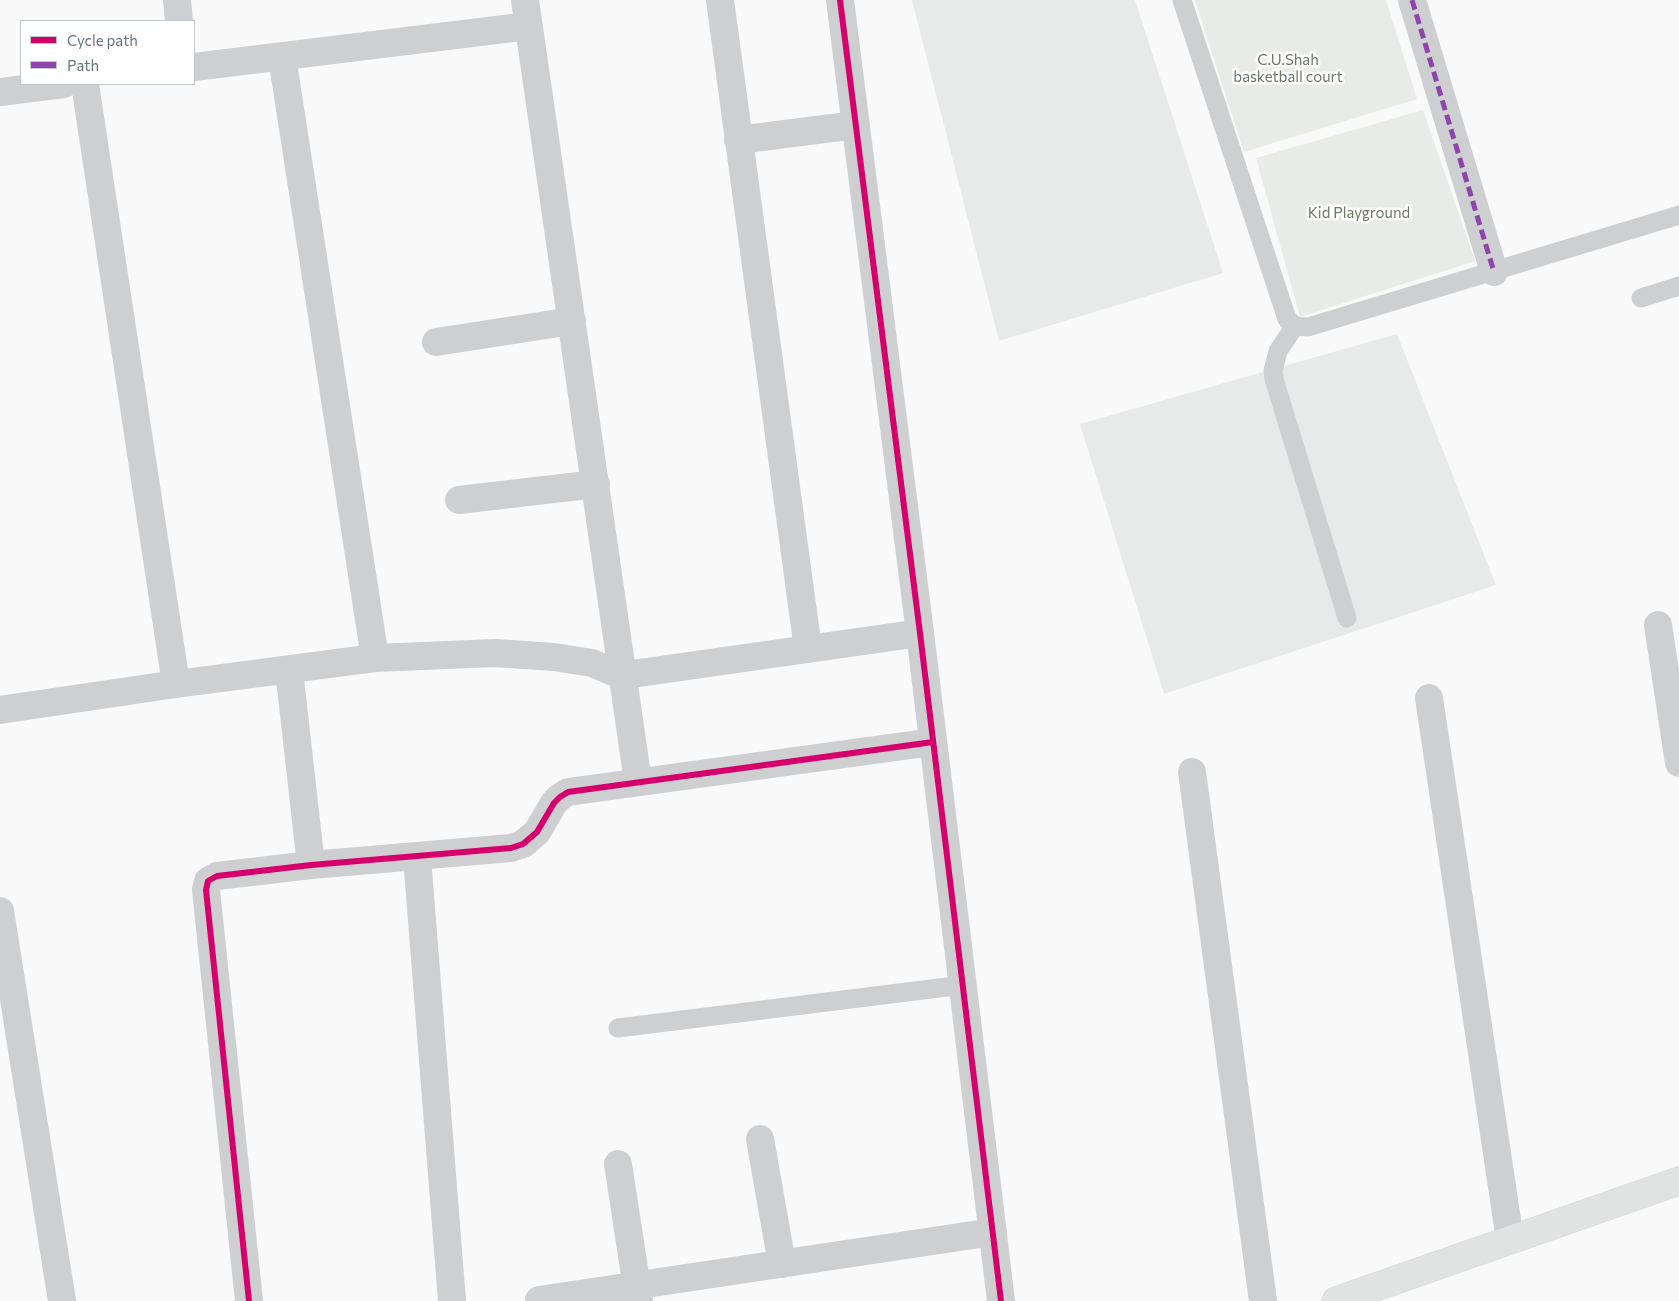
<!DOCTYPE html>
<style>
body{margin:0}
#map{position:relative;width:1679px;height:1301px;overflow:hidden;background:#f9f9f9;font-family:Commissioner,sans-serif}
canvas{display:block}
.legend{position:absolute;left:20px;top:20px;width:175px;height:65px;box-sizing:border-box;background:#fff;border:1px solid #c1c8cd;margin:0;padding:6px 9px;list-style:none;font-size:15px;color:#657683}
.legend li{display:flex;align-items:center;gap:10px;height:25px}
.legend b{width:25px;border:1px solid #c1c8cd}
</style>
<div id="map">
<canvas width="1679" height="1301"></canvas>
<ul class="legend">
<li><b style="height:6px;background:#d6006c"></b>Cycle path</li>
<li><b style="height:6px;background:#8e44ad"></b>Path</li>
</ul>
</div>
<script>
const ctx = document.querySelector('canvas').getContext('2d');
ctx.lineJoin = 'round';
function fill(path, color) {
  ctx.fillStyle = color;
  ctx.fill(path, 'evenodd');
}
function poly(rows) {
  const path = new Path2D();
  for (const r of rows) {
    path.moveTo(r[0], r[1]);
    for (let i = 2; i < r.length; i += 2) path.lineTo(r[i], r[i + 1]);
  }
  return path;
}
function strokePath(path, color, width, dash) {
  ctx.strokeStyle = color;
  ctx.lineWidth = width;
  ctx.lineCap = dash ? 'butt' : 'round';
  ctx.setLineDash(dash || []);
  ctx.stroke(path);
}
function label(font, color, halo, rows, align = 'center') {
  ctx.font = font + ' Commissioner,sans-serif';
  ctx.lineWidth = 5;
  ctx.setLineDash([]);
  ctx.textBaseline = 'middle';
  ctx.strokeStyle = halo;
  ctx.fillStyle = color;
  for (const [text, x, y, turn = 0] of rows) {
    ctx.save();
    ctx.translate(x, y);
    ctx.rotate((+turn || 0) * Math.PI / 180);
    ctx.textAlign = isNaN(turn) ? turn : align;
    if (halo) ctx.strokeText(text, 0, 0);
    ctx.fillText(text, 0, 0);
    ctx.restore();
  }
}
fill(poly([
 [912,0,1135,0,1223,273,999,341],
 [1397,334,1496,585,1164,694,1080,424]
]), '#e8e9e9');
fill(poly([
 [1195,0,1386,0,1417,99,1244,152],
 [1423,110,1475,261,1300,317,1256,158]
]), '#e8ebe6');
const secondary = poly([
 [1336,1301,1679,1181]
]);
strokePath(secondary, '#d5d6d7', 29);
strokePath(poly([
 [1182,0,1287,319,1295,326,1308,327,1679,215],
 [1641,298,1679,286],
 [1295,326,1278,351,1273,371,1274,379,1347,618],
 [618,1028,963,985]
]), '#cecfd0', 19);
strokePath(poly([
 [177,0,179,21],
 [525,0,638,782],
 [720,0,808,649],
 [840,0,920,633,1001,1301],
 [1412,0,1494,272],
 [282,57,375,658],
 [194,67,529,26],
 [85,84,176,684],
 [0,92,64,84],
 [738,140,856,125],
 [436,342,572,321],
 [459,500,596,484],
 [1658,625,1679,763],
 [289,670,311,865],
 [1429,698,1510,1240],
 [0,710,176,684,375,658,495,653,554,657,592,663,613,672,632,674,920,633],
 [1192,772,1263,1301],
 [417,857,452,1301],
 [0,911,62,1301],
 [760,1139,782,1264],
 [618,1164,639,1301],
 [539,1300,993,1232],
 [249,1301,206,890,208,881,217,876,311,865,511,848,523,844,537,832,554,803,560,797,568,792,933,742]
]), '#cecfd0', 28);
strokePath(secondary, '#e1e2e2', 28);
strokePath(poly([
 [1412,0,1494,272]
]), '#8e44ad', 5, [10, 5]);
strokePath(poly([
 [840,0,920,633,1001,1301],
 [249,1301,206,890,208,881,217,876,311,865,511,848,523,844,537,832,554,803,560,797,568,792,933,742]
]), '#d6006c', 6);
label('15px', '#687a64', '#fff', [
 ["C.U.Shah",1288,60],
 ["basketball court",1288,77],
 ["Kid Playground",1359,213]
]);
</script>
